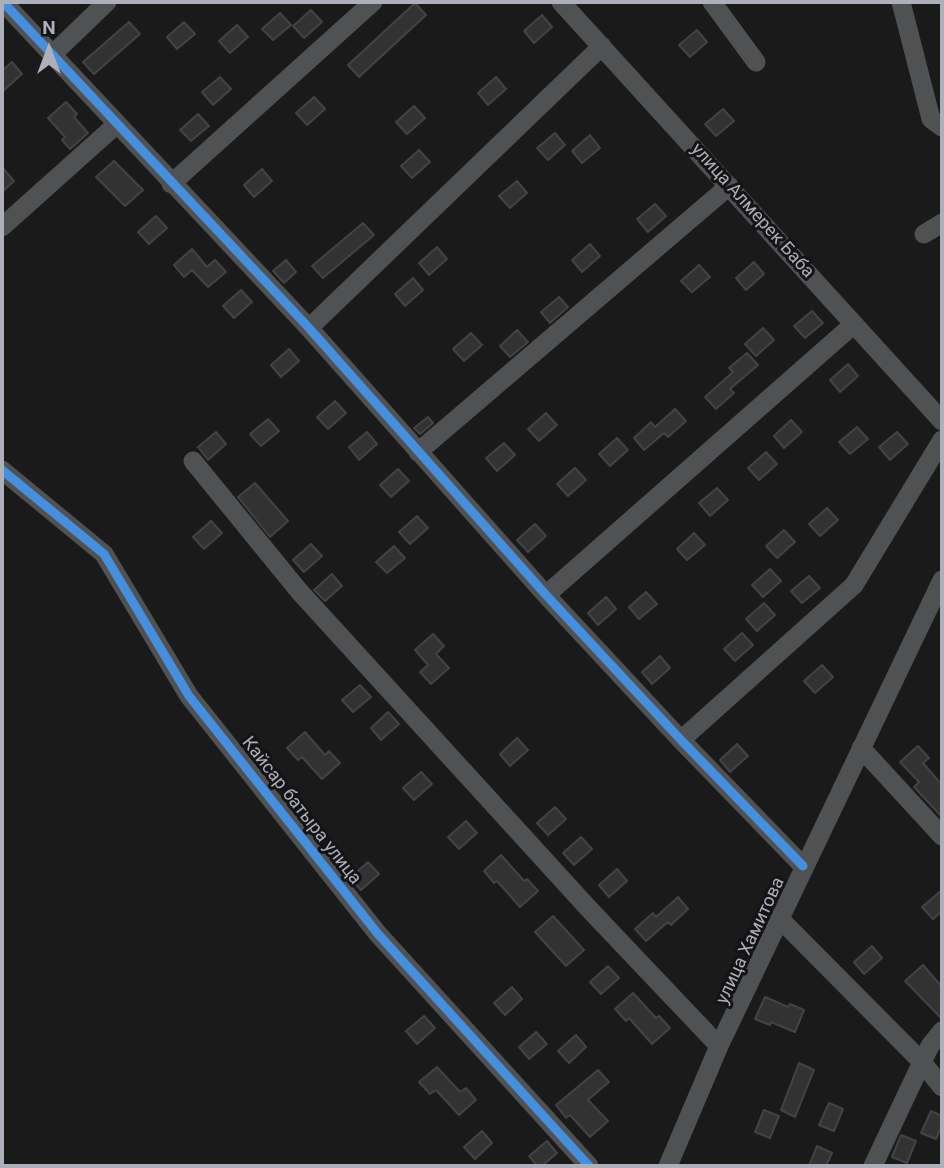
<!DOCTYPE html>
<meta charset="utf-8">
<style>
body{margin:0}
#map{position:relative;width:944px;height:1168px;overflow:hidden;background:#1a1a1a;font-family:Roboto,sans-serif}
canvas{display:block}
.frame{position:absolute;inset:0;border:4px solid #adafb9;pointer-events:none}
.north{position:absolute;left:14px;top:14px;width:70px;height:70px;-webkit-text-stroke:5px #141416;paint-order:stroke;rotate:0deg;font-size:19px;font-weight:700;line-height:28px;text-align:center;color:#adafb9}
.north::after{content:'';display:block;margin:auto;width:24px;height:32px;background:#adafb9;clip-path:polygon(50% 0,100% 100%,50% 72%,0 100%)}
</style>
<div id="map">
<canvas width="944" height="1168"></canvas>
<div class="frame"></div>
<div class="north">N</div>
</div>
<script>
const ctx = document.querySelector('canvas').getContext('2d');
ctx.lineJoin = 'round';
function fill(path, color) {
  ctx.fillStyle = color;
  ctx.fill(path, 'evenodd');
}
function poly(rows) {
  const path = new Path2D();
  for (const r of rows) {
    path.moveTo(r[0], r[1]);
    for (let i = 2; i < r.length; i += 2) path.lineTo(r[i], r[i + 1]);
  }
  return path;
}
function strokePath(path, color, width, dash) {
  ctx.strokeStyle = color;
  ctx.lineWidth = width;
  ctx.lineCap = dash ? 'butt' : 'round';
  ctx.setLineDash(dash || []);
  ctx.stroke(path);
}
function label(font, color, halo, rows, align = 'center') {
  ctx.font = font + ' Roboto,sans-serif';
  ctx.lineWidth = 6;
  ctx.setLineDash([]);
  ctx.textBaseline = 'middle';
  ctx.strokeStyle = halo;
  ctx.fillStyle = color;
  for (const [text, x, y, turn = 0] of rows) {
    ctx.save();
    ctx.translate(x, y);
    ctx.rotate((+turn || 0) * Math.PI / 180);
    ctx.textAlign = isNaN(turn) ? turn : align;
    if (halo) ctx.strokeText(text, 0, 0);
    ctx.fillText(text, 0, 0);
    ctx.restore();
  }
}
const building = poly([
 [415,3,426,15,359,77,348,65,415,3],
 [311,10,322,22,304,38,293,26,311,10],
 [280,13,291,25,273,40,262,29,280,13],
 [542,15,552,27,534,43,524,31,542,15],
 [129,22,140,34,94,74,83,62,129,22],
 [184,22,195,34,177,49,167,37,184,22],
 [237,25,248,37,230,53,219,41,237,25],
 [697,30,707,42,690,57,679,45,697,30],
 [12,62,22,74,2,92,2,71,12,62],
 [220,77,231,89,213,105,202,92,220,77],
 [496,77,506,89,488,105,478,93,496,77],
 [314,97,325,109,307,125,296,113,314,97],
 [66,102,77,114,74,117,88,133,70,149,62,140,65,137,48,118,66,102],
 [414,106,425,118,407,134,396,122,414,106],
 [723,109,734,121,716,136,705,124,723,109],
 [198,114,209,126,191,141,180,130,198,114],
 [555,133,565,145,548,160,537,148,555,133],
 [590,135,600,148,582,163,572,151,590,135],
 [419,150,430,162,412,178,401,166,419,150],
 [114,161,143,190,125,206,96,177,114,161],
 [2,167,14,181,2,192,2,167],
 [262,169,272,181,254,197,244,185,262,169],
 [517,181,527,193,510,208,499,196,517,181],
 [655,204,666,216,648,232,637,219,655,204],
 [156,216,167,228,149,244,138,232,156,216],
 [363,223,374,235,323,278,312,266,363,223],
 [590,244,600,256,582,272,572,260,590,244],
 [437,247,447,259,429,275,419,263,437,247],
 [192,249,207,267,215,260,226,272,208,287,192,270,184,277,174,265,192,249],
 [286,260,296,272,284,283,273,271,286,260],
 [754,262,764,274,746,290,736,278,754,262],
 [699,265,710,277,692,292,681,281,699,265],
 [413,278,423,290,405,306,395,294,413,278],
 [241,290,252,302,234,318,223,306,241,290],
 [559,297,568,307,550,323,541,312,559,297],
 [812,311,823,323,805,338,794,326,812,311],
 [763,328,774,340,756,356,745,344,763,328],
 [517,330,528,342,510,357,500,346,517,330],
 [471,333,482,345,464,361,453,349,471,333],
 [289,349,299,361,281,377,271,365,289,349],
 [747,353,758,365,730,389,734,393,716,409,705,397,733,372,729,368,747,353],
 [848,364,858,376,840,392,830,380,848,364],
 [335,401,346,413,328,429,317,417,335,401],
 [675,409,686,421,668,437,664,433,644,450,634,438,651,422,655,427,675,409],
 [546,413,557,425,539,441,528,429,546,413],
 [428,417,433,423,420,434,414,428,428,417],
 [268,419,279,431,261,446,250,434,268,419],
 [791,420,802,432,784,448,774,436,791,420],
 [857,427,868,439,850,454,839,442,857,427],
 [216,432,226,444,208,460,198,447,216,432],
 [367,432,377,444,359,460,349,447,367,432],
 [897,432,908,444,890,460,879,447,897,432],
 [617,438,628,450,610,466,599,454,617,438],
 [504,443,515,455,497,471,486,458,504,443],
 [766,452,777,464,759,480,748,468,766,452],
 [575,468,586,480,568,496,557,484,575,468],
 [398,469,409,481,391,497,380,485,398,469],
 [255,483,288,521,270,537,238,497,255,483],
 [717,488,728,500,710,516,699,503,717,488],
 [827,508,838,520,820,536,809,524,827,508],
 [417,516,428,528,410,544,399,532,417,516],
 [211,521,222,533,204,549,193,537,211,521],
 [535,524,546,536,528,552,517,540,535,524],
 [784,530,795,542,777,558,766,546,784,530],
 [694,533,705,545,687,560,677,549,694,533],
 [311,544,322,556,304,572,293,560,311,544],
 [394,546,405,558,387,573,376,562,394,546],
 [770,569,781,581,763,597,752,585,770,569],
 [332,574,342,586,325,601,314,590,332,574],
 [809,576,820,588,802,603,791,591,809,576],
 [646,592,657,604,639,619,629,607,646,592],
 [606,597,616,609,598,625,588,613,606,597],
 [764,603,775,615,757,631,746,619,764,603],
 [742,633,753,645,735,661,724,649,742,633],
 [433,634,444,646,436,654,449,668,431,684,420,672,428,665,415,650,433,634],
 [660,656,670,668,652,684,642,672,660,656],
 [822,665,833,677,815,693,804,681,822,665],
 [360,685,371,697,353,712,342,700,360,685],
 [388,712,399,724,381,740,371,728,388,712],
 [305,732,325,755,329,751,340,763,322,779,302,757,298,760,287,748,305,732],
 [517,738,528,750,510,766,500,754,517,738],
 [737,744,748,756,730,772,720,760,737,744],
 [918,746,929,758,923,763,942,785,942,817,914,787,919,782,900,762,918,746],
 [421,772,432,784,414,800,403,788,421,772],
 [555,807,566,819,548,835,537,823,555,807],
 [466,821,477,833,459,849,448,837,466,821],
 [581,837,592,849,574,865,563,853,581,837],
 [501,855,524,881,527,879,538,891,520,907,497,881,494,883,484,871,501,855],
 [368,862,379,874,361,890,350,878,368,862],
 [617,869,627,881,609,897,599,885,617,869],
 [942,890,942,911,933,919,922,907,942,890],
 [678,897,688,909,671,925,668,922,646,941,635,929,653,913,656,917,678,897],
 [553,916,584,950,566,966,535,932,553,916],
 [872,946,882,958,864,974,854,962,872,946],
 [923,965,942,987,942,1019,905,981,923,965],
 [608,966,619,978,601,994,590,982,608,966],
 [512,987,522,999,505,1015,494,1003,512,987],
 [633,993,656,1018,659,1016,670,1028,652,1044,629,1018,626,1021,615,1009,633,993],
 [765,997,788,1007,790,1004,804,1010,795,1032,771,1022,770,1025,755,1019,765,997],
 [424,1016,435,1028,417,1044,406,1031,424,1016],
 [536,1032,547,1044,529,1059,519,1047,536,1032],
 [576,1035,586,1047,569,1063,558,1051,576,1035],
 [799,1063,814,1070,795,1117,781,1110,799,1063],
 [437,1067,460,1092,466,1088,476,1100,459,1115,436,1090,430,1094,419,1082,437,1067],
 [598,1070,609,1082,588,1100,608,1121,590,1137,570,1115,566,1118,556,1105,598,1070],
 [829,1103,843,1109,834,1131,819,1125,829,1103],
 [764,1110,779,1116,770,1138,755,1132,764,1110],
 [931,1111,942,1116,942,1125,936,1139,921,1133,931,1111],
 [482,1131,492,1143,475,1159,464,1147,482,1131],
 [901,1135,916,1141,907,1163,892,1157,901,1135],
 [547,1141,557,1153,542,1166,537,1166,529,1156,547,1141],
 [817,1146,832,1153,826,1166,809,1166,817,1146]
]);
fill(building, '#323233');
strokePath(building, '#434346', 2);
strokePath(poly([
 [3,2,309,328,546,595,681,740,803,866],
 [561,2,942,421],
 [712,2,756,62],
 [901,2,931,119,942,127],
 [53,54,107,2],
 [171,184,373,2],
 [2,227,117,124],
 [924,234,942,223],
 [309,328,602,46],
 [418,452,729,186],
 [193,461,299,591,590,910,719,1046],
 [2,470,104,554,189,696,378,934,589,1166],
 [546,595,854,324],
 [681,740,854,585,942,440],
 [861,748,942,836],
 [780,919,922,1062,942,1087],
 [668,1166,719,1046,942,580],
 [873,1166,922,1062,930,1046,942,1031]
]), '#505153', 19);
strokePath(poly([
 [3,2,309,328,546,595,681,740,803,866],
 [2,470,104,554,189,696,378,934,589,1166]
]), '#468fdf', 9);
label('18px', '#adafb9', '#141416', [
 ["улица Алмерек Баба",752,211,48],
 ["Кайсар батыра улица",301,811,52],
 ["улица Хамитова",751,941,-65]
]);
</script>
